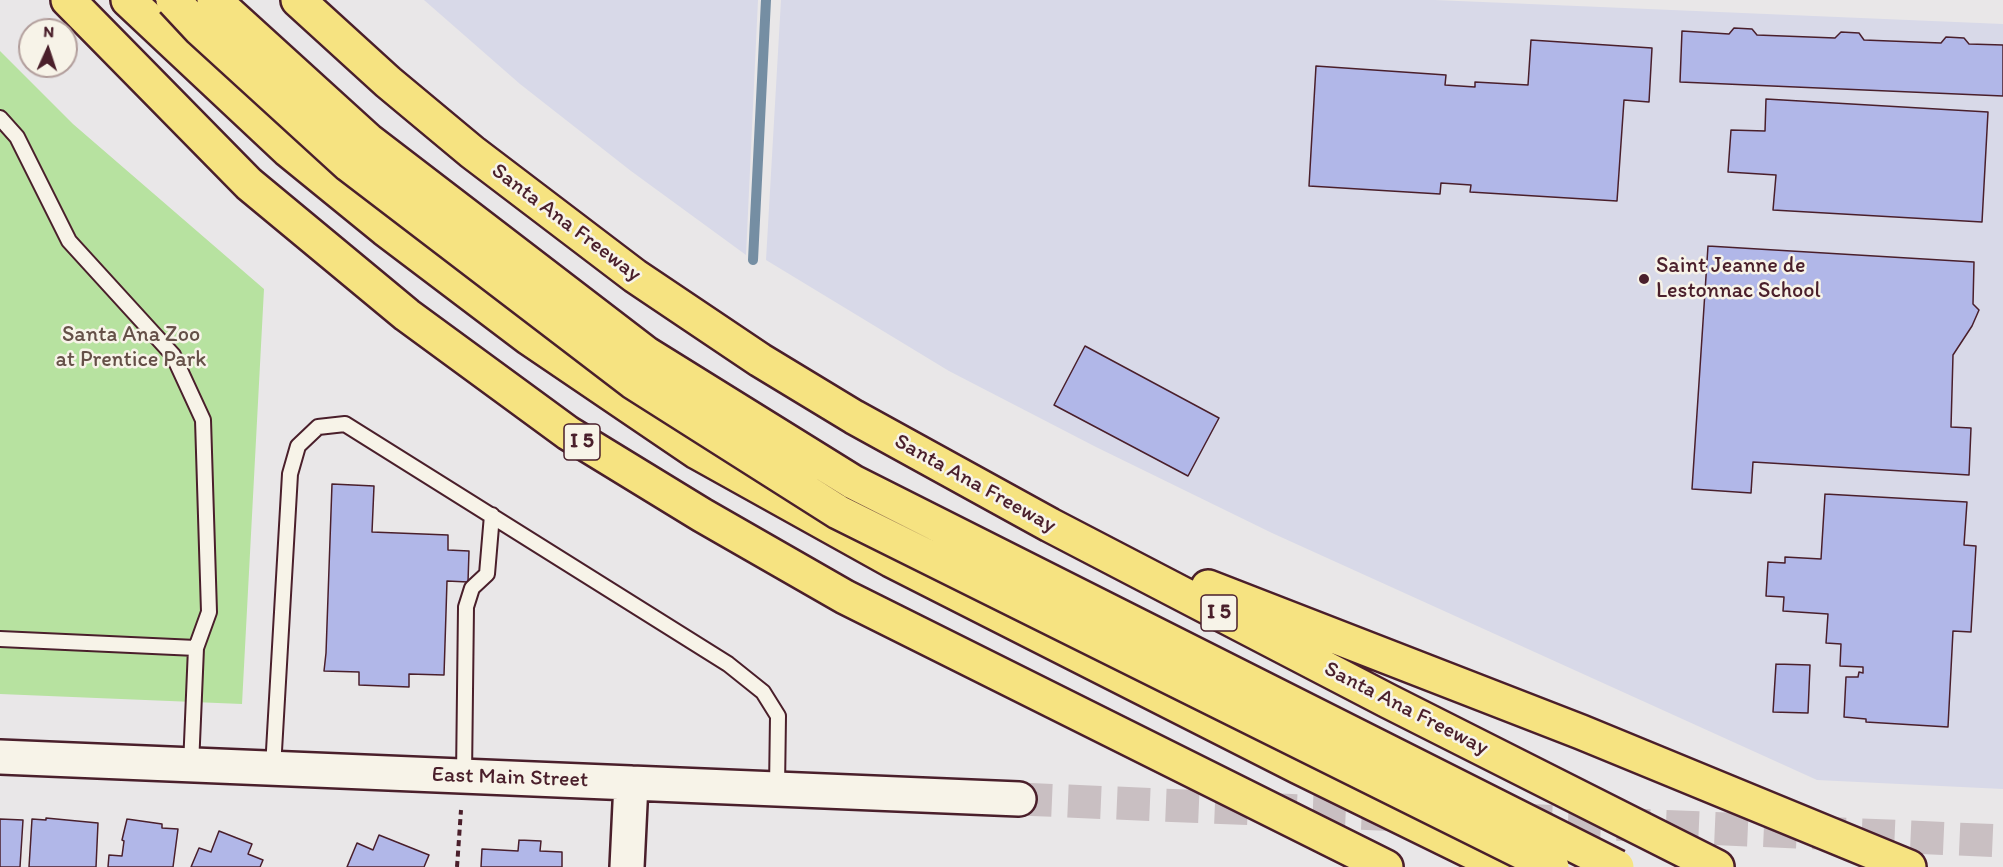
<!DOCTYPE html>
<style>
body{margin:0}
#map{position:relative;width:2003px;height:867px;overflow:hidden;background:#e9e7e8;font-family:Itim,sans-serif}
canvas{display:block}
.north{position:absolute;left:18px;top:18px;width:60px;height:60px;box-sizing:border-box;background:#f7f3e8;border:2px solid #b29e9c;border-radius:50%;rotate:3deg;font-size:16px;font-weight:700;line-height:24px;text-align:center;color:#4a1f2b}
.north::after{content:'';display:block;margin:auto;width:21px;height:27px;background:#4a1f2b;clip-path:polygon(50% 0,100% 100%,50% 72%,0 100%)}
</style>
<div id="map">
<canvas width="2003" height="867"></canvas>
<div class="north">N</div>
</div>
<script>
const ctx = document.querySelector('canvas').getContext('2d');
ctx.lineJoin = 'round';
function fill(path, color) {
  ctx.fillStyle = color;
  ctx.fill(path, 'evenodd');
}
function poly(rows) {
  const path = new Path2D();
  for (const r of rows) {
    path.moveTo(r[0], r[1]);
    for (let i = 2; i < r.length; i += 2) path.lineTo(r[i], r[i + 1]);
  }
  return path;
}
function strokePath(path, color, width, dash) {
  ctx.strokeStyle = color;
  ctx.lineWidth = width;
  ctx.lineCap = dash ? 'butt' : 'round';
  ctx.setLineDash(dash || []);
  ctx.stroke(path);
}
function label(font, color, halo, rows, align = 'center') {
  ctx.font = font + ' Itim,sans-serif';
  ctx.lineWidth = 5;
  ctx.setLineDash([]);
  ctx.textBaseline = 'middle';
  ctx.strokeStyle = halo;
  ctx.fillStyle = color;
  for (const [text, x, y, turn = 0] of rows) {
    ctx.save();
    ctx.translate(x, y);
    ctx.rotate((+turn || 0) * Math.PI / 180);
    ctx.textAlign = isNaN(turn) ? turn : align;
    if (halo) ctx.strokeText(text, 0, 0);
    ctx.fillText(text, 0, 0);
    ctx.restore();
  }
}
fill(poly([
 [424,0,758,0,746,255,631,171,520,84],
 [781,0,1435,0,2003,24,2003,789,1817,780,1272,533,1096,447,949,371,766,260]
]), '#d8d9e8');
fill(poly([
 [0,51,73,124,264,289,242,704,0,694]
]), '#b7e2a0');
strokePath(poly([
 [753,260,766,0]
]), '#758ea3', 10);
const building = poly([
 [1734,28,1752,29,1757,35,1835,38,1841,32,1859,33,1864,40,1941,43,1946,37,1964,38,1969,44,2003,45,2003,96,1680,82,1682,31,1729,34,1734,28],
 [1531,40,1652,48,1649,102,1624,100,1617,201,1470,192,1471,185,1441,183,1440,194,1309,186,1316,66,1446,75,1445,85,1475,87,1475,82,1528,85,1531,40],
 [1766,99,1988,112,1982,222,1773,210,1776,175,1728,172,1731,130,1765,131,1766,99],
 [1708,246,1974,262,1973,304,1979,310,1972,326,1953,355,1951,427,1971,428,1969,475,1753,462,1751,493,1692,489,1708,246],
 [1085,346,1219,418,1188,476,1054,405,1085,346],
 [332,484,374,486,372,532,448,535,448,550,469,551,468,582,447,581,444,675,409,674,409,687,359,685,359,672,324,671,326,653,332,484],
 [1825,494,1967,502,1964,545,1976,546,1971,632,1953,631,1948,727,1866,722,1866,719,1844,717,1846,677,1858,677,1859,672,1863,673,1863,667,1840,666,1841,644,1826,643,1828,614,1783,611,1784,597,1766,596,1768,562,1785,563,1785,557,1821,559,1825,494],
 [1776,664,1810,665,1808,713,1773,712,1776,664],
 [46,818,98,823,96,867,29,867,32,819,46,820,46,818],
 [0,819,23,820,20,867,0,867,0,819],
 [127,819,162,824,162,828,178,829,173,867,108,867,109,855,122,856,124,841,122,840,127,819],
 [219,831,252,844,248,854,263,860,260,867,191,867,199,848,211,852,219,831],
 [379,835,429,855,424,867,347,867,357,843,373,850,379,835],
 [519,840,541,841,540,851,562,852,562,867,481,867,482,849,518,851,519,840]
]);
fill(building, '#b1b7e8');
strokePath(building, '#4a1f2b', 1.5);
strokePath(poly([
 [1019,799,1401,815],
 [1519,820,2003,841]
]), '#c9bfc2', 33, [33, 16]);
const lane = poly([
 [0,118,17,137,69,241,173,355,203,420,209,612,196,648],
 [0,639,196,648,191,766],
 [273,768,290,474,298,446,318,427,345,424,728,664,763,692,778,716,777,788],
 [464,776,466,607,472,588,487,574,492,515]
]);
const secondary = poly([
 [0,757,1019,799],
 [627,867,631,783]
]);
const highway = poly([
 [68,0,249,184,407,315,568,433,702,515,845,597,1386,867],
 [128,0,288,150,385,229,529,338,697,452,891,560,1299,767,1503,867],
 [298,0,388,82,472,152,635,276,760,360,854,417,1050,525,1388,701,1717,867],
 [1208,587,1581,732,1909,867]
]);
strokePath(lane, '#4a1f2b', 18);
strokePath(secondary, '#4a1f2b', 38);
strokePath(highway, '#4a1f2b', 38);
strokePath(poly([
 [457,867,461,810]
]), '#4a1f2b', 4, [6, 4.5]);
strokePath(lane, '#f7f3e8', 14);
strokePath(secondary, '#f7f3e8', 33);
strokePath(highway, '#f6e381', 33);
const highwayBridge = poly([
 [173,0,200,29,349,165,633,382,838,512,1552,867],
 [214,0,368,140,647,354,853,482,1617,867]
]);
strokePath(highwayBridge, '#4a1f2b', 38, []);
strokePath(highwayBridge, '#f6e381', 33);
for (const [x, y, r, color] of [
 [1644,279,6,"#4a1f2b"]
]) {
  const dot = new Path2D();
  dot.arc(x, y, r, 0, 2 * Math.PI);
  ctx.fillStyle = color;
  ctx.fill(dot);
  strokePath(dot, '#f7f3e8', 2);
}
for (const [x, y, w] of [
 [582,442,36],
 [1219,613,36]
]) {
  const box = new Path2D();
  box.roundRect(x - w / 2, y - 18, w, 36, 4.5);
  ctx.fillStyle = '#f7f3e8';
  ctx.fill(box);
  strokePath(box, '#4a1f2b', 1.5);
}
label('bold 21px', '#4a1f2b', null, [
 ["I 5",582,442],
 ["I 5",1219,613]
]);
label('22px', '#4a1f2b', '#f7f3e8', [
 ["Santa Ana Freeway",566,223,37],
 ["Santa Ana Freeway",975,484,29],
 ["Santa Ana Freeway",1406,709,27],
 ["East Main Street",510,778,2]
]);
label('22px', '#4a1f2b', '#f7f3e8', [
 ["Saint Jeanne de",1656,266],
 ["Lestonnac School",1656,291]
], 'left');
label('22px', '#655048', '#f7f3e8', [
 ["Santa Ana Zoo",131,335],
 ["at Prentice Park",131,360]
]);
</script>
